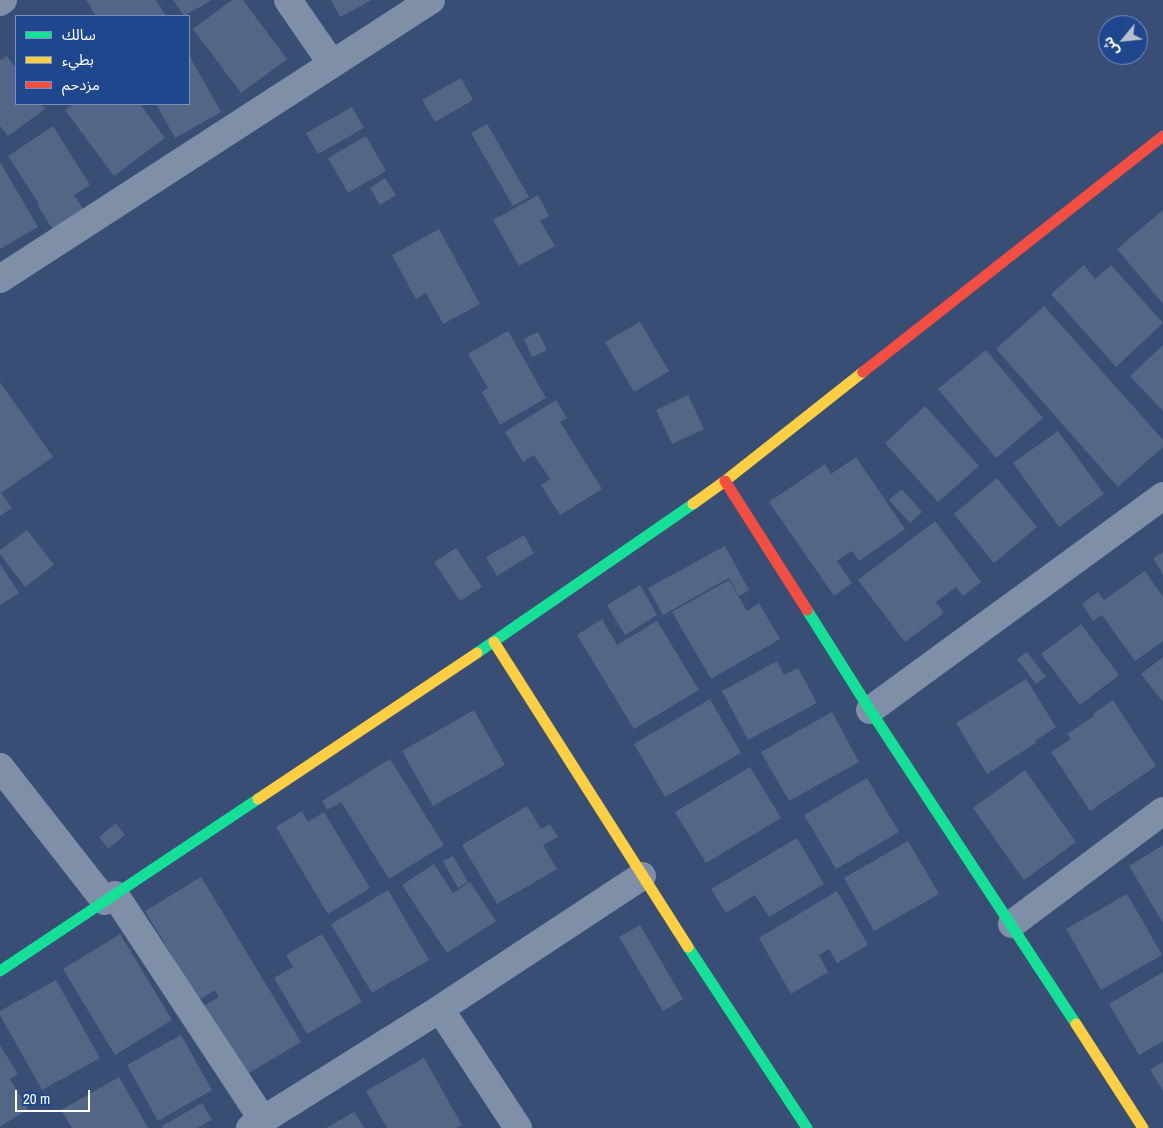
<!DOCTYPE html>
<meta charset="utf-8">
<style>
body{margin:0}
#map{position:relative;width:1163px;height:1128px;overflow:hidden;background:#384e75;font-family:"Archivo Narrow","Noto Sans Arabic",sans-serif}
canvas{display:block}
.legend{position:absolute;left:15px;top:15px;width:175px;height:90px;box-sizing:border-box;background:#1f478e;border:1px solid #7991bb;margin:0;padding:6px 9px;list-style:none;font-size:15px;color:#fff}
.legend li{display:flex;align-items:center;gap:10px;height:25px}
.legend b{width:25px;border:1px solid #7991bb}
.north{position:absolute;left:1098px;top:15px;width:50px;height:50px;box-sizing:border-box;background:#1f478e;border:1px solid #7991bb;border-radius:50%;rotate:242deg;font-size:14px;font-weight:700;line-height:20px;text-align:center;color:#fff}
.north::after{content:'';display:block;margin:auto;width:18px;height:22px;background:#b9c1cf;clip-path:polygon(50% 0,100% 100%,50% 72%,0 100%)}
.scale{position:absolute;left:15px;top:1090px;width:75px;height:22px;box-sizing:border-box;border:2px solid #fff;border-top:0;padding-left:6px;font-size:15px;line-height:18px;white-space:nowrap;color:#fff;-webkit-text-stroke:4px #1f478e;paint-order:stroke}
</style>
<div id="map">
<canvas width="1163" height="1128"></canvas>
<ul class="legend">
<li><b style="height:6px;background:#16e098"></b>سالك</li>
<li><b style="height:6px;background:#ffcf43"></b>بطيء</li>
<li><b style="height:6px;background:#f24e42"></b>مزدحم</li>
</ul>
<div class="north">ش</div>
<div class="scale">20 m</div>
</div>
<script>
const ctx = document.querySelector('canvas').getContext('2d');
ctx.lineJoin = 'round';
function fill(path, color) {
  ctx.fillStyle = color;
  ctx.fill(path, 'evenodd');
}
function poly(rows) {
  const path = new Path2D();
  for (const r of rows) {
    path.moveTo(r[0], r[1]);
    for (let i = 2; i < r.length; i += 2) path.lineTo(r[i], r[i + 1]);
  }
  return path;
}
function strokePath(path, color, width, dash) {
  ctx.strokeStyle = color;
  ctx.lineWidth = width;
  ctx.lineCap = dash ? 'butt' : 'round';
  ctx.setLineDash(dash || []);
  ctx.stroke(path);
}
fill(poly([
 [86,0,156,0,166,16,96,16],
 [173,0,212,0,184,16],
 [232,0,243,0,287,59,241,93,193,29],
 [331,0,372,0,340,17],
 [189,55,221,112,175,138,156,104,189,104],
 [7,56,16,69,16,104,42,104,45,109,8,136,0,126,0,60],
 [461,78,473,100,435,122,422,100],
 [74,104,140,104,165,138,114,176,65,110],
 [352,107,364,128,318,154,306,133],
 [487,124,529,197,513,206,471,133],
 [53,126,90,185,74,195,84,210,53,230,38,206,39,204,8,156],
 [366,136,386,171,348,193,328,158],
 [0,162,38,227,0,249],
 [385,178,396,195,380,205,370,188],
 [538,195,549,216,540,221,555,246,519,266,493,220],
 [1163,210,1163,304,1117,249],
 [439,229,480,304,443,324,426,293,416,299,392,255],
 [1084,265,1095,279,1111,265,1163,323,1116,367,1051,294],
 [1044,306,1163,440,1163,447,1118,487,996,349],
 [640,322,669,371,634,392,605,342],
 [508,331,546,398,500,425,482,392,488,388,468,354],
 [538,332,547,350,532,357,524,339],
 [1163,345,1163,411,1130,376],
 [986,350,1043,418,996,458,938,389],
 [0,382,53,457,1,493,12,508,0,516],
 [688,395,704,429,672,444,656,410],
 [556,400,567,418,560,422,602,489,560,515,541,485,550,479,534,455,523,462,505,432],
 [925,406,979,466,938,502,885,443],
 [1058,431,1104,494,1059,527,1013,463],
 [856,457,905,529,859,561,852,551,837,561,852,583,834,596,769,502,825,464,831,474],
 [997,478,1037,527,994,563,954,514],
 [902,489,922,512,910,523,889,500],
 [935,521,981,582,963,596,956,587,936,602,944,613,905,642,858,580],
 [27,530,54,565,25,587,0,554,0,550],
 [524,535,534,553,497,576,486,557],
 [725,546,749,590,739,596,729,578,663,615,648,588],
 [456,548,482,587,460,601,434,562],
 [1163,552,1163,575,1153,558],
 [0,564,19,593,0,605],
 [1145,571,1163,597,1163,641,1135,661,1102,615,1093,621,1082,604,1098,592,1104,600],
 [729,580,747,611,759,603,780,639,711,679,672,612],
 [640,585,657,615,625,635,607,605],
 [602,619,617,645,657,621,699,690,634,729,577,635],
 [1081,624,1119,675,1080,705,1041,654],
 [1027,652,1046,677,1036,684,1017,659],
 [1163,657,1163,702,1141,674],
 [777,661,784,675,798,668,817,703,748,740,722,691],
 [1026,679,1056,727,1035,741,1036,743,987,774,956,723],
 [710,699,741,753,665,797,634,744],
 [1113,700,1156,766,1090,811,1051,752,1071,739,1067,734,1094,716,1093,714],
 [474,710,505,765,433,806,402,751],
 [832,712,859,762,789,801,761,752],
 [390,759,444,845,389,879,341,802,327,810,322,801],
 [750,767,781,818,706,863,675,812],
 [1025,770,1076,842,1024,880,973,808],
 [867,778,899,832,836,869,804,815],
 [527,806,541,829,550,824,558,837,543,845,557,869,497,904,462,845],
 [302,811,308,822,324,812,370,888,328,914,276,827],
 [116,823,125,835,108,849,99,837],
 [797,838,824,884,769,917,755,895,726,913,711,889],
 [908,841,939,894,874,931,844,878],
 [1163,845,1163,923,1129,866],
 [453,856,468,882,458,888,443,861],
 [434,864,453,893,470,882,496,921,447,953,402,885],
 [201,877,301,1042,244,1076,202,1007,219,997,215,990,199,1000,145,911],
 [388,890,429,960,372,993,331,924],
 [837,891,868,945,837,963,829,949,819,955,828,972,791,994,759,938],
 [1127,894,1162,955,1101,990,1066,929],
 [640,925,683,999,663,1011,619,937],
 [120,934,172,1020,115,1055,63,969],
 [322,934,362,1002,307,1034,274,978,293,967,286,955],
 [1163,972,1163,1041,1139,1055,1109,1004],
 [56,980,100,1058,42,1090,0,1015,0,1011],
 [181,1035,212,1090,158,1121,127,1065],
 [0,1045,18,1074,10,1079,28,1109,0,1127],
 [424,1058,462,1125,456,1128,387,1128,366,1091],
 [1163,1062,1163,1091,1150,1069],
 [119,1077,148,1128,72,1128,61,1110],
 [202,1103,212,1120,197,1128,163,1128,162,1126],
 [354,1112,364,1128,326,1128]
]), '#546685');
strokePath(poly([
 [288,0,332,64],
 [0,2,3,0],
 [0,279,431,0],
 [870,710,1163,496],
 [0,767,105,901],
 [115,895,263,1120],
 [1012,924,1163,811],
 [440,1009,518,1128],
 [250,1128,440,1009,642,876]
]), '#7f8fa8', 28);
strokePath(poly([
 [807,610,870,710,1076,1024],
 [477,653,693,504],
 [688,947,807,1128],
 [0,971,258,799]
]), '#16e098', 11);
strokePath(poly([
 [693,504,725,481,863,372],
 [494,642,688,947],
 [258,799,477,653],
 [1076,1024,1143,1128]
]), '#ffcf43', 11);
strokePath(poly([
 [863,372,1163,136],
 [725,481,807,610]
]), '#f24e42', 11);
</script>
